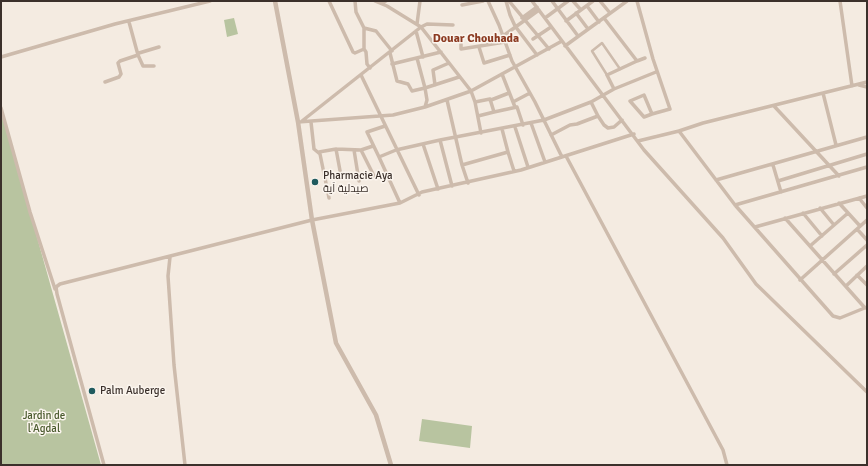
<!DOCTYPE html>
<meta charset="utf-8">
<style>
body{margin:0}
#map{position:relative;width:868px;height:466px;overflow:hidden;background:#f4ebe1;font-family:Signika,sans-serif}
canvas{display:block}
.frame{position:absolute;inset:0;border:2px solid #3b302b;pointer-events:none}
</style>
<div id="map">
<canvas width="868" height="466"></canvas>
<div class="frame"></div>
</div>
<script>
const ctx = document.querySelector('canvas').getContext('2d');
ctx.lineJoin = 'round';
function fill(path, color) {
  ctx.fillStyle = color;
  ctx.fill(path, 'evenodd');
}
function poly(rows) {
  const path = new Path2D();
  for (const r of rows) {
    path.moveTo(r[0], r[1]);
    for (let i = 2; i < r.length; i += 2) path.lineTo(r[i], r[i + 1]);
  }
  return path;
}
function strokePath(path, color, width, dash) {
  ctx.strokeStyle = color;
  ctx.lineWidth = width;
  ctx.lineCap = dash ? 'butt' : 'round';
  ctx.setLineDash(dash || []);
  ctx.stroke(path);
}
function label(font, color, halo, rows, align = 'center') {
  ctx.font = font + ' Signika,Cairo,sans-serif';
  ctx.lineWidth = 3;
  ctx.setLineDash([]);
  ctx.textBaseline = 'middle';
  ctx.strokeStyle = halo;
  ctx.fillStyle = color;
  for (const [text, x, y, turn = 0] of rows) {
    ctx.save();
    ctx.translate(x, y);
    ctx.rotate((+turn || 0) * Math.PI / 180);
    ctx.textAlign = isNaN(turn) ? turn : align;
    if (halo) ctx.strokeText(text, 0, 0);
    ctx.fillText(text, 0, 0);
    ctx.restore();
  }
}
fill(poly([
 [234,18,238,34,227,37,224,20],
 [1,109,101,465,1,465],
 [422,419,472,426,470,448,419,441]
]), '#b8c4a0');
strokePath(poly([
 [607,75,592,51,602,43,620,69]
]), '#cdbbac', 2.5);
strokePath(poly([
 [329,1,353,52,355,53,364,49],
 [355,1,356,12,364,28,364,49,366,52,367,64,370,68],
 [375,1,387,6,421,27,471,91,475,102,490,99,494,112,517,107,523,125],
 [488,1,499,25,512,61,535,102,562,157],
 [506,1,510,15,515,26,537,55],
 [509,1,549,49],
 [532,1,644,150,723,238,756,284,867,392],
 [552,1,578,36],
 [573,1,581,10],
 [600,1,610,13],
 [637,1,653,59,670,109,652,114,644,117,630,101,644,95,652,114],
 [840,1,852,86],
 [384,2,386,1],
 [462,5,483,1],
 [587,6,599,22],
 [576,13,588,29],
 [522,18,537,7],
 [545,18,568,1],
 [604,18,637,61,645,58],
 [566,21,593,1],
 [417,24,420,1],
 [364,28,376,31,392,51],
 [416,31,423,57],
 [503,36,539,10],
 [533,39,551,27],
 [461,42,461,49,505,42],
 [565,46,627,1],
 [479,47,484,63,510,55],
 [139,53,159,47],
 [390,53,397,81,408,84,412,91,425,88,417,58],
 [138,55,143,66,154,66],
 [1,57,115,24,210,1],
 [392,64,441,52],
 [502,74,515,107],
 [361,75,419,195],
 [105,82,119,77,121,74,118,63,120,61,138,55,129,22],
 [867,82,703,123,679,131,735,205,833,316,840,318,867,307],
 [435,85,433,70,449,63],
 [859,85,867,87],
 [614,89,607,75,637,61],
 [823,93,836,145],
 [447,100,462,165,508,152,502,129],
 [491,100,509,93],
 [475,102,481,133],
 [513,102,530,93],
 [774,106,839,176],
 [425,107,427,100,425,88,459,77],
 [1,108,30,212,55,289],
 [478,116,494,112],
 [598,116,604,125,608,128,614,127,622,120],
 [302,121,421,27,427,24,453,25],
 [298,122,393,115,425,107,471,91,562,41],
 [311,122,314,149,320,154,329,198],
 [531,123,545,162],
 [385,126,367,132,379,157,396,150,440,140,544,120,591,102,614,89,656,72],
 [515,127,528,167],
 [551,135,570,125,577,124,598,116,591,102],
 [440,140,452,186],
 [638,141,679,131],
 [423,144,438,189],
 [336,149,341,176],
 [354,150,359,181],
 [361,150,374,176],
 [319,152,336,149,361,150,373,146],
 [508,152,514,171],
 [566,156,723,450,727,465],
 [379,157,400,203],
 [462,165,468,183],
 [773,165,781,192],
 [716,180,867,137],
 [778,181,867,154],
 [859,198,867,208],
 [839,203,860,226],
 [735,205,867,167],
 [820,208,834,225],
 [803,213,822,236],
 [785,218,865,308],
 [755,227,867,196],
 [857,229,867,240],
 [810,246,848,213],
 [170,257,168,276,174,365,185,465],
 [834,274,867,245],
 [857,275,867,285],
 [800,280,867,220],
 [846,286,867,266],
 [104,465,57,294,56,287,60,284,312,220,400,203,422,192,521,170,634,134]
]), '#cdbbac', 3.5);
strokePath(poly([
 [275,1,298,122,312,220,336,343,376,415,391,465]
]), '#cdbbac', 4.5);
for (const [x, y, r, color] of [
 [315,182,4,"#1f5a5e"],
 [92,391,4,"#1f5a5e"]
]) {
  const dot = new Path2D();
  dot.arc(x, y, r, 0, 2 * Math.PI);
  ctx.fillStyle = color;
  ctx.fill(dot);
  strokePath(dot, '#fbf5ee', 1.5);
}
label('11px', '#3b302b', '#fbf5ee', [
 ["Pharmacie Aya",323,176],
 ["صيدلية اَية",323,189],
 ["Palm Auberge",100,391]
], 'left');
label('11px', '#4a5a2e', '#fbf5ee', [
 ["Jardin de",44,416],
 ["l'Agdal",44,429]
]);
label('bold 12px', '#8c3b22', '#fbf5ee', [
 ["Douar Chouhada",476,39]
]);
</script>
